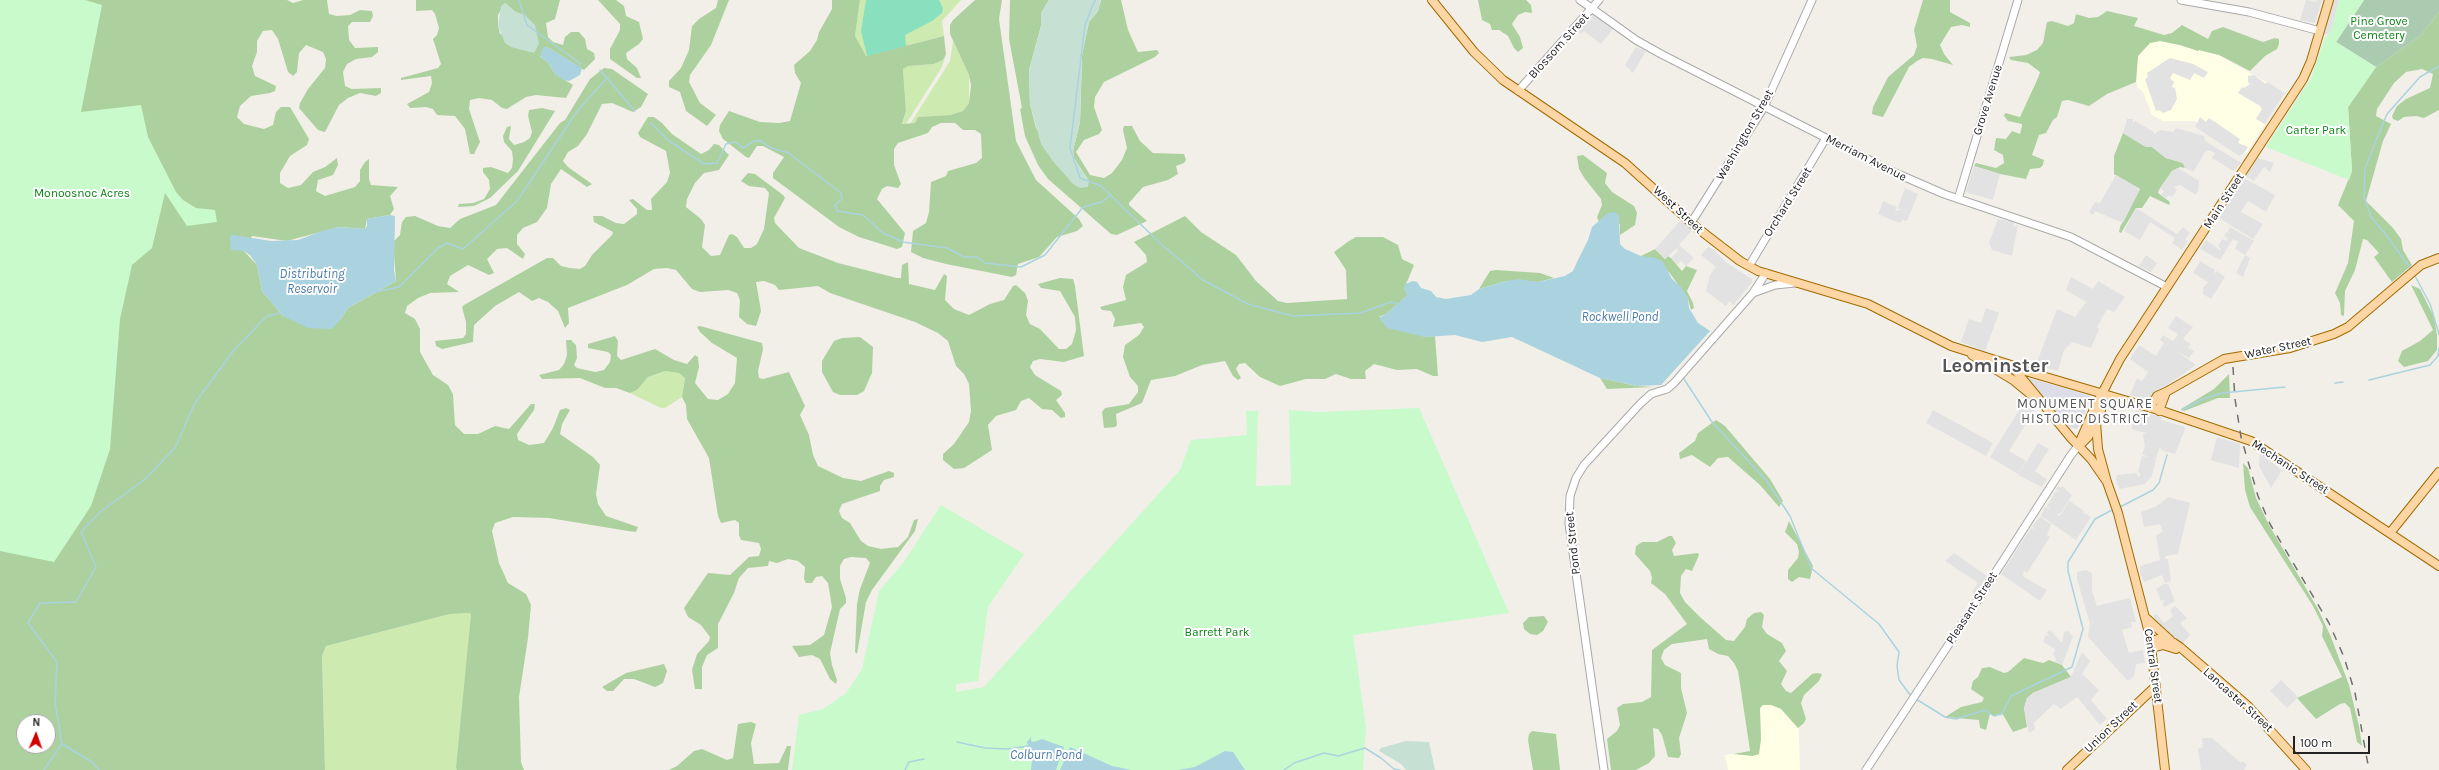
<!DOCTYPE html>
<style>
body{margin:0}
#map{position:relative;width:2439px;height:770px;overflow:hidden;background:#f2efe9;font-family:Karla,sans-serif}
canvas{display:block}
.north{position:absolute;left:16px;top:714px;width:40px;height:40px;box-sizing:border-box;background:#fff;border:1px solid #a7a7a7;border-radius:50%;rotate:2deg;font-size:11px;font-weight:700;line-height:16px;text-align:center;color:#222}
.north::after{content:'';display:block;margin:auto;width:14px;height:18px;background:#d40000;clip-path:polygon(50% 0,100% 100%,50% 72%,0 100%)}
.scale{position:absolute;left:2293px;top:736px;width:77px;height:18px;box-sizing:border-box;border:2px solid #222;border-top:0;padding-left:5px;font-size:12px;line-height:14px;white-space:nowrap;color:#222;-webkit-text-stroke:3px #fff;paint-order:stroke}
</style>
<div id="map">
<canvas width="2439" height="770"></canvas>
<div class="north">N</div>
<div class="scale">100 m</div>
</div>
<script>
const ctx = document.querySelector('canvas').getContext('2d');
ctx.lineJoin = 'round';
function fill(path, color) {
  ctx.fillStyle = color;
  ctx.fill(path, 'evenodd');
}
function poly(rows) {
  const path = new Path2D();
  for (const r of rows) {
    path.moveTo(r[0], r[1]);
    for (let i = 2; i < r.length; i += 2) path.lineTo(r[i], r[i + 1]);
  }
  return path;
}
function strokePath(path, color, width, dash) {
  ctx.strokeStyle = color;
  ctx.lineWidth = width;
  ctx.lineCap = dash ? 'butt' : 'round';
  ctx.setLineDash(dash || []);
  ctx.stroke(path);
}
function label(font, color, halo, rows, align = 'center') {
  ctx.font = font + ' Karla,sans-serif';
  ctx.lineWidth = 4;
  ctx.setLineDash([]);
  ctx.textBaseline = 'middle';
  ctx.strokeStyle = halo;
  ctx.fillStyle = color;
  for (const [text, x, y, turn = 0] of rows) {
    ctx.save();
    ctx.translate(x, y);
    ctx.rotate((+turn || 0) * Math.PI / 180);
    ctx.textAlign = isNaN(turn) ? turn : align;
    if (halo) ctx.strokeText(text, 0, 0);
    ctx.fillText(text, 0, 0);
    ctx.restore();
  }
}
fill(poly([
 [2160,41,2219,55,2285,93,2246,154,2243,153,2239,156,2195,127,2197,123,2195,121,2163,121,2152,115,2143,92,2138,88,2136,82,2138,56,2150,43],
 [1738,671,1798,710,1800,770,1728,770,1725,755,1750,751]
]), '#ffffe5');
fill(poly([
 [860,0,961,0,942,21,944,36,866,56,863,55,855,36],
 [953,41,969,75,969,103,963,111,950,115,918,117,915,123,910,124,950,61],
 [946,54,942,67,906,124,902,125,906,111,903,69,907,66,934,64,943,60],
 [665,371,679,373,685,378,682,397,665,408,661,408,630,393,637,390,648,377],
 [468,613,471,614,457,770,325,770,322,656,326,646,450,614]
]), '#cdebb0');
fill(poly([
 [0,0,287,0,293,3,303,0,327,0,329,14,337,16,350,15,360,10,372,11,373,16,370,22,352,22,348,26,349,40,355,48,378,47,378,52,372,57,356,59,347,64,343,72,345,86,352,89,381,88,381,93,376,96,360,93,348,98,339,105,325,132,318,130,299,108,300,103,308,89,325,68,326,59,323,52,306,45,299,53,297,72,293,76,288,72,278,39,272,30,263,31,257,41,257,52,252,66,255,76,276,86,275,91,270,93,251,96,240,106,237,117,244,124,264,129,273,125,276,112,281,107,290,107,309,139,307,145,290,156,280,173,280,183,288,188,301,185,313,172,325,167,337,158,338,165,333,175,318,180,316,191,325,196,355,187,360,181,360,170,365,162,369,159,369,179,371,185,398,187,390,196,394,209,390,215,367,219,365,229,339,227,287,241,252,236,244,251,257,265,262,291,283,316,340,320,348,308,396,281,393,242,400,235,402,222,406,217,415,216,438,226,450,228,460,219,496,205,560,123,565,120,590,79,604,68,612,69,648,94,641,107,633,112,612,103,602,104,587,134,578,146,568,152,563,161,568,167,592,184,587,187,561,169,551,184,547,208,537,222,523,228,517,235,517,244,525,254,523,259,507,248,497,249,487,259,494,273,489,275,468,265,450,276,447,284,459,292,430,293,418,298,407,306,405,313,415,319,420,329,420,352,433,375,448,385,453,394,455,425,464,434,478,434,495,426,509,429,531,404,535,404,534,410,517,434,518,440,529,445,544,443,553,428,560,410,566,408,570,410,562,424,560,434,593,457,600,465,596,494,598,504,606,516,638,527,636,532,628,531,549,518,513,517,495,523,492,531,499,563,508,583,526,594,531,605,528,638,519,697,521,762,524,770,457,770,456,768,471,614,468,613,450,614,326,646,322,656,325,770,0,770],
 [24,722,48,722,48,746,24,746],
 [416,0,560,0,555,19,546,23,548,37,553,42,563,45,565,37,571,32,579,32,585,39,587,49,594,53,595,59,584,70,547,47,540,57,548,62,555,74,573,85,566,98,536,95,526,97,507,109,502,108,492,100,479,98,470,100,469,109,480,142,474,154,470,154,465,129,455,116,437,115,433,109,426,107,410,108,407,104,429,92,432,83,431,76,401,80,401,78,438,68,441,64,433,39,437,35,439,28,435,14,432,10,416,11],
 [505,3,514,11,539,44,500,34,498,26,498,15],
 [598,0,616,0,624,6,626,16,639,22,643,39,639,44,626,53,627,59,637,68,641,78,637,78,610,59,610,49,620,30,620,24],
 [718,0,729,0,711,45,690,75,689,82,700,103,716,115,707,126,686,111,680,92,669,87,669,81,681,68,689,50,692,26,699,19,716,8],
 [832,0,860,0,855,36,866,56,944,36,946,54,943,60,934,64,908,66,903,69,906,111,902,124,915,123,918,117,950,115,963,111,969,103,971,85,969,75,950,34,950,25,953,20,975,0,1002,0,999,19,1016,141,1036,180,1079,219,1083,226,1077,231,1057,237,1039,257,1018,264,1016,275,1012,277,946,264,923,258,911,252,913,231,926,223,929,212,931,182,946,176,948,171,976,163,982,158,981,134,975,130,963,130,955,123,941,123,932,127,928,133,898,143,894,149,894,165,901,184,898,188,887,186,882,189,877,199,905,233,902,247,897,249,859,237,839,227,773,178,773,173,784,157,763,146,757,146,749,158,746,157,723,139,719,131,720,125,729,111,760,122,779,123,790,121,801,83,795,73,794,65,810,51,817,40,819,32,832,9],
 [1010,0,1049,0,1041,13,1041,26,1029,70,1030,104,1036,128,1089,181,1074,158,1073,151,1080,122,1082,55,1089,22,1098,11,1101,0,1121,0,1128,30,1138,52,1157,50,1159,53,1155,57,1104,82,1095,97,1094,107,1102,130,1099,134,1084,140,1076,152,1090,175,1104,178,1112,173,1122,160,1127,148,1123,130,1124,126,1132,126,1140,141,1153,153,1184,154,1186,160,1184,163,1176,166,1178,174,1168,180,1143,187,1129,203,1129,205,1147,221,1117,235,1111,234,1048,179,1038,165,1025,136,1020,109,1022,108,1009,39],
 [1478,0,1526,0,1531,5,1532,13,1525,12,1518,15,1512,24,1520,37,1523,48,1518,52,1514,48,1508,36,1499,30,1492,30,1490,24,1482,20],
 [1923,0,1950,0,1950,12,1970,23,1970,27,1962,25,1951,27,1940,45,1944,54,1953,65,1932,59,1923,58,1917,61,1909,67,1883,117,1875,115,1872,114,1873,107,1888,77,1914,55,1917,46,1914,30],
 [2107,11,2138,18,2134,26,2164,35,2172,33,2182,25,2208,39,2212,31,2223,27,2263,42,2275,38,2279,39,2279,44,2277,49,2265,56,2250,71,2219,55,2199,50,2198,51,2180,45,2160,41,2150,43,2138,56,2136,82,2107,94,2089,106,2068,100,2062,101,2057,117,2053,120,2046,133,2039,135,2032,155,2044,160,2043,165,2040,168,2030,169,2026,179,2000,174,1974,166,1976,163,1996,168,2004,163,2003,155,1994,150,1996,138,2006,139,2012,131,2020,134,2022,126,2022,124,2008,121,2004,116,2005,113,2020,117,2038,78,2040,72,2028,63,2011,60,2009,57,2026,55,2037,50,2043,43,2047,22,2052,21,2068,26,2074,23,2076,14,2089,18,2098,17],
 [2439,12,2439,110,2424,118,2416,116,2404,117,2398,121,2393,119,2392,116,2397,106,2406,99,2430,88,2433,74,2422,69,2406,72,2394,83,2377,109,2376,116,2391,124,2383,141,2366,201,2393,228,2401,239,2403,250,2412,265,2392,282,2374,257,2379,253,2367,240,2363,239,2355,270,2345,291,2344,316,2341,315,2340,303,2335,293,2348,263,2354,221,2338,205,2352,171,2348,107,2376,67,2420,36],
 [542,108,555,111,518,171,490,198,474,206,458,207,459,204,473,203,484,199,490,189,489,180,483,172,483,168,491,167,508,173,512,168,513,159,512,151,504,142,503,136,507,127,511,126,509,139,514,145,524,142,530,138,532,132,528,116,529,110],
 [648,117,654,117,662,123,672,134,701,154,709,150,714,144,719,145,729,155,719,170,704,173,695,183,687,199,686,207,701,219,705,225,702,247,711,256,720,255,729,235,732,234,737,237,744,248,751,248,757,244,764,229,769,193,765,188,749,186,741,181,748,173,755,174,783,195,785,198,774,218,775,223,799,248,838,263,897,278,901,278,902,265,908,262,909,284,935,290,944,274,947,276,945,300,954,309,969,315,990,304,1004,300,1013,286,1016,285,1025,293,1028,301,1026,315,1030,324,1040,329,1059,349,1066,349,1072,344,1076,330,1075,317,1060,291,1041,288,1038,284,1060,278,1073,279,1075,286,1084,356,1064,362,1040,359,1033,361,1030,367,1035,375,1061,391,1062,395,1056,400,1065,413,1065,417,1061,418,1052,410,1042,409,1029,398,1021,401,1016,410,996,416,988,425,992,450,964,468,954,469,943,460,943,454,954,444,969,422,971,411,969,384,964,374,956,366,948,341,938,333,915,322,830,293,818,286,779,290,775,285,764,281,756,282,761,311,756,326,747,324,739,317,740,300,737,293,728,290,700,292,692,289,676,270,667,268,654,269,627,285,568,308,569,323,565,328,558,311,548,302,539,298,532,301,519,292,495,306,474,325,473,342,442,349,436,346,435,341,463,338,466,334,466,322,462,307,464,305,547,258,553,258,561,266,570,268,580,269,585,266,592,255,612,235,613,232,594,222,593,216,602,216,616,223,624,224,637,214,637,209,629,200,633,199,647,210,652,210,651,199,667,182,670,173,666,151,640,137,638,133],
 [2123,133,2146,147,2152,147,2166,158,2183,163,2185,168,2180,167,2172,171,2159,190,2158,193,2170,202,2169,205,2150,196,2142,208,2136,208,2121,233,2119,232,2120,227,2140,189,2114,174,2114,156],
 [1583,155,1607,173,1605,183,1612,192,1634,206,1637,213,1635,225,1620,235,1620,224,1603,218,1599,222,1597,217,1602,205,1601,199,1585,179,1579,169,1577,156],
 [1185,216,1201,232,1236,255,1256,281,1278,301,1287,303,1347,299,1346,270,1334,252,1349,241,1356,237,1383,237,1398,245,1402,259,1414,265,1404,289,1408,295,1386,314,1379,317,1425,337,1435,336,1438,376,1433,376,1417,369,1397,370,1374,364,1365,371,1366,379,1351,379,1336,374,1325,379,1306,379,1280,386,1260,377,1245,363,1239,364,1236,369,1241,378,1238,380,1233,376,1225,361,1202,365,1175,376,1151,380,1142,403,1116,414,1117,425,1115,427,1104,428,1102,412,1105,408,1129,404,1138,392,1138,386,1130,377,1123,357,1125,345,1139,335,1144,327,1141,323,1113,327,1115,319,1111,311,1102,310,1100,307,1126,300,1123,287,1126,275,1147,262,1146,255,1134,242],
 [1655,249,1665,259,1668,256,1671,258,1682,271,1686,266,1697,270,1687,291,1693,303,1694,308,1691,310,1688,299,1669,272,1641,256],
 [1496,270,1540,273,1554,278,1538,282,1506,281,1479,289,1490,271],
 [2411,285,2420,289,2434,317,2437,335,2437,350,2428,361,2404,367,2398,361,2402,351,2420,341,2433,330],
 [700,326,762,343,763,349,758,371,759,378,763,379,789,372,805,406,800,415,809,435,813,455,818,466,843,478,861,481,889,471,894,473,894,477,884,480,880,486,880,491,842,504,839,511,842,518,850,523,861,541,868,546,881,549,898,547,908,537,914,520,918,519,915,531,872,590,866,602,857,654,855,652,857,604,860,589,870,563,866,558,851,557,844,559,840,566,840,579,846,598,846,603,840,609,830,653,832,665,837,680,836,684,830,679,820,659,812,655,799,657,792,646,810,645,824,635,832,607,828,583,822,576,816,577,812,583,806,583,804,579,805,567,798,561,788,559,777,563,769,561,768,566,748,568,739,578,734,593,718,624,718,648,707,655,702,667,702,689,695,689,692,670,697,654,709,641,710,637,701,625,688,617,684,608,708,573,730,575,749,557,759,556,761,549,759,543,741,540,739,535,739,523,735,520,721,523,718,516,709,458,687,419,686,405,682,397,685,378,679,373,665,371,648,377,637,390,630,393,616,388,605,388,580,378,542,379,539,375,559,370,564,364,567,355,566,340,571,340,576,345,577,358,574,365,577,368,595,372,604,370,610,362,611,355,608,352,588,348,588,344,615,336,618,341,617,356,621,360,655,349,674,360,687,364,695,355,698,357,699,367,695,383,708,399,718,400,728,394,735,383,737,358,712,343,700,332,697,327],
 [860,337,873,347,872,373,864,391,857,395,840,395,833,392,822,372,822,361,834,341,842,338],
 [2229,374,2230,398,2218,398,2184,411,2181,409,2214,389],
 [1600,378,1637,386,1654,387,1607,389],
 [1716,420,1725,426,1770,479,1783,501,1779,507,1760,485,1728,457,1718,458,1710,467,1692,455,1680,459,1679,453,1695,441,1698,433],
 [2243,463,2248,468,2256,498,2269,525,2318,609,2331,637,2349,685,2359,726,2362,746,2357,742,2350,708,2345,703,2340,704,2316,719,2297,698,2342,677,2322,636,2323,626,2313,606,2250,507,2245,490],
 [1789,521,1813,566,1810,579,1799,577,1792,582,1788,579,1788,570,1798,558,1799,552,1797,544,1785,532],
 [1669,536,1672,536,1676,543,1672,550,1674,556,1698,553,1699,555,1692,571,1686,569,1681,576,1680,593,1685,602,1700,617,1726,640,1734,641,1745,627,1747,619,1754,613,1761,612,1764,615,1762,627,1767,634,1782,643,1786,651,1779,661,1787,671,1781,684,1786,691,1791,693,1812,674,1817,673,1822,674,1819,681,1804,695,1801,703,1806,719,1804,723,1798,728,1781,709,1771,705,1763,705,1760,708,1761,739,1759,754,1753,756,1733,754,1750,751,1738,671,1734,663,1728,656,1718,654,1709,649,1707,639,1672,644,1664,650,1661,658,1665,665,1681,673,1681,688,1687,713,1679,738,1681,754,1679,758,1668,757,1662,735,1658,729,1653,728,1655,756,1649,763,1636,770,1611,770,1607,739,1617,731,1620,725,1617,708,1623,704,1642,702,1651,697,1652,650,1687,624,1665,594,1651,583,1652,578,1650,571,1635,554,1636,546,1642,542,1657,542],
 [1544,616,1548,622,1543,631,1537,635,1530,634,1524,629,1523,623,1529,617],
 [2024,658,2043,663,2049,660,2062,665,2071,677,2033,693,2027,698,2024,708,2027,727,2013,732,2002,713,1994,716,1990,714,1986,730,1980,728,1979,720,1945,717,1961,707,1982,702,1984,698,1971,689,1973,681,1978,677,1982,668,1990,667,2004,673,2008,672],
 [664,664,667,671,663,683,655,687,634,679,624,679,613,691,607,691,602,687,626,673],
 [751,722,756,724,751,743,754,764,779,763,787,746,791,746,788,770,669,770,677,766,694,751,702,749,727,760,733,758,738,724],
 [1532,731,1556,734,1560,770,1533,770,1528,740,1529,734]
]), '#add19e');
fill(poly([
 [1049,0,1101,0,1098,11,1089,22,1082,55,1080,122,1073,151,1074,158,1089,181,1088,187,1080,188,1073,184,1052,160,1041,144,1030,104,1029,70,1041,26,1041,13],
 [505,3,514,11,525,15,535,25,539,44,534,53,511,47,505,43,498,26,501,6],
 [1406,741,1429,742,1435,770,1406,770,1401,764,1379,751,1381,748]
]), '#c6e0d4');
fill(poly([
 [2364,0,2439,0,2439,12,2420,36,2376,67,2336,42]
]), '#aacbaf');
fill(poly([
 [0,0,85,0,102,5,81,112,141,105,148,137,176,192,183,200,196,208,215,210,217,222,187,226,165,193,152,248,132,265,120,319,110,449,91,506,54,562,0,551],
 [2339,0,2364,0,2336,42,2376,67,2348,107,2352,171,2349,180,2266,147,2311,78,2325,37,2330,33],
 [1419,408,1509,613,1353,635,1366,727,1363,770,792,770,799,715,823,709,846,693,862,669,879,591,903,563,941,505,1024,554,988,607,978,681,956,684,956,692,984,687,1180,470,1191,440,1247,435,1246,411,1258,411,1256,486,1291,485,1289,410,1318,412]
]), '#c8facc');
fill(poly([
 [866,0,939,0,943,8,942,13,932,21,905,35,906,46,867,56,861,31]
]), '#88e0be');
fill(poly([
 [2306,0,2318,2,2315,0,2322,0,2315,23,2300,20],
 [2329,0,2339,0,2330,33,2318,37],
 [1593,15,1613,29,1601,44,1584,31,1581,34,1577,31],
 [1636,47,1646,51,1633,73,1625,65],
 [2170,58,2193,64,2208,72,2204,78,2194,73,2190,80,2173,73,2170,78,2174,82,2172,87,2175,88,2177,99,2171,110,2163,113,2159,110,2156,111,2145,79,2148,77,2147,73],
 [2254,75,2263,82,2266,84,2267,82,2285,93,2265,124,2256,119,2262,109,2260,106,2238,93,2242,87,2244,88,2250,84,2248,82,2248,76],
 [2200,117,2206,122,2209,118,2240,139,2238,143,2248,147,2244,153,2239,156,2195,127],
 [2127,119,2133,119,2133,123,2135,121,2154,132,2153,135,2160,130,2173,132,2176,128,2204,136,2205,141,2241,163,2233,171,2212,158,2215,153,2209,150,2205,152,2194,171,2191,171,2185,168,2183,163,2166,158,2152,147,2146,147,2123,133],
 [2258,158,2274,163,2270,172,2264,167,2254,181,2246,176],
 [1974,166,2000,174,1993,200,1966,192],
 [2178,168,2199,181,2198,191,2196,195,2180,185,2174,187,2177,190,2172,197,2169,195,2166,198,2161,195,2164,191,2160,188,2172,171],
 [2116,175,2140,189,2123,223,2095,211,2093,215,2089,212,2095,202,2100,203],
 [2245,179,2275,195,2266,212,2248,201,2241,212,2263,224,2253,239,2219,218],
 [1905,188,1918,194,1907,221,1903,220,1899,223,1878,214,1883,201,1897,207,1895,211,1901,210,1898,208],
 [2136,208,2177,234,2183,227,2190,233,2185,239,2188,242,2182,250,2172,243,2175,238,2150,222,2140,240,2124,231],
 [1682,219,1693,229,1679,245,1694,258,1686,266,1681,261,1677,264,1671,258,1678,251,1677,248,1665,259,1655,249],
 [1998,219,2014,222,2013,227,2018,225,2012,256,1992,250,1989,243],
 [2230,227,2254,241,2245,255,2250,258,2243,277,2236,273,2245,255,2235,249,2238,242,2233,239,2220,260,2200,249,2206,240,2220,250,2219,252,2221,249,2218,246,2222,239,2226,241,2228,239,2224,236,2227,232,2230,233,2228,231],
 [1708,247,1713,249,1727,263,1752,279,1752,282,1733,306,1730,301,1726,306,1723,304,1706,291,1710,275,1716,267,1701,255],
 [2146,255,2157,263,2151,272,2139,266],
 [2200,261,2215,270,2214,274,2217,271,2225,277,2211,299,2203,294,2203,288,2211,279,2208,282,2193,273],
 [2071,277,2093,289,2098,281,2125,297,2114,312,2107,309,2097,327,2099,329,2091,348,2072,342,2064,350,2058,371,2036,365,2057,309,2075,317,2086,302,2066,290],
 [1986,308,1999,313,1985,351,1961,342,1969,319,1981,323],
 [2176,316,2193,327,2183,339,2191,344,2188,348,2194,351,2189,358,2176,351,2196,365,2147,399,2130,395,2137,378,2142,381,2148,372,2130,359,2139,345,2156,356,2164,343,2160,340,2163,335,2173,341,2178,334,2168,328],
 [2024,402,2035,409,2009,451,2026,461,2018,474,1990,457],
 [1933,410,1993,443,1986,456,1926,423],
 [2136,410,2162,417,2161,420,2185,427,2184,432,2175,454,2161,450,2160,446,2156,459,2152,458,2156,460,2152,476,2145,484,2119,489,2116,479,2117,475,2136,473,2138,477,2141,474,2138,472,2142,456,2148,457,2142,454,2145,446,2143,434,2147,433,2131,429],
 [2217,437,2240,444,2239,468,2211,460],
 [2038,443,2049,449,2035,471,2047,479,2042,487,2018,475],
 [2260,454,2282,470,2271,488,2259,466],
 [2058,486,2061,488,2062,486,2072,495,2060,514,2056,514,2060,516,2069,501,2074,504,2072,508,2074,504,2084,511,2083,515,2085,513,2091,517,2076,540,2041,516,2045,507,2051,509,2047,506,2056,491,2061,493,2056,489],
 [2168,497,2190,503,2178,554,2165,556,2165,559,2168,559,2171,581,2165,583,2162,575,2144,582,2140,574,2140,566,2160,560,2156,535,2163,532,2160,524,2144,527,2141,512,2157,506],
 [2040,517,2051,524,2047,535,2050,537,2027,573,2024,571,2023,573,2024,577,2047,590,2040,601,2001,574,2031,528,2035,529,2032,526],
 [1954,553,1987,576,1975,594,1972,592,1978,583,1945,561],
 [2086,570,2092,573,2092,591,2097,606,2130,598,2136,622,2131,622,2132,627,2122,630,2129,653,2143,650,2145,663,2136,664,2134,676,2128,681,2088,637,2090,624,2077,579,2077,572],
 [2164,584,2168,584,2175,601,2164,607,2162,603,2165,600,2161,601,2156,589],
 [2175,606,2187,618,2180,623,2190,635,2182,644,2160,625,2153,616,2156,614,2164,623,2173,616,2170,610],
 [2050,630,2062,643,2064,632,2068,631,2073,636,2062,665,2055,662,2056,658,2053,654,2055,649,2043,642,2046,635,2050,637,2047,632],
 [2082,652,2090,661,2082,674,2099,690,2091,700,2107,719,2100,725,2077,697,2061,709,2054,704,2034,723,2035,729,2029,733,2024,708,2027,698,2033,693,2071,677],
 [2281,680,2298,697,2287,708,2270,691],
 [2202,738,2212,738,2241,763,2243,761,2247,765,2244,770,2201,770,2198,749,2203,747]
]), '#e2e2e2');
fill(poly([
 [2026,377,2090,396,2089,404,2077,429,2069,427]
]), '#dddde8');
fill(poly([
 [543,47,547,47,582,68,580,75,569,81,563,80,555,74,548,62,540,57],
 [1615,212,1619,216,1620,244,1625,249,1641,256,1656,258,1663,262,1672,279,1681,287,1688,299,1689,308,1698,323,1710,331,1661,385,1637,386,1600,378,1512,337,1482,342,1455,335,1425,337,1387,328,1379,318,1386,314,1407,295,1404,289,1405,284,1413,281,1417,282,1421,288,1431,291,1436,297,1446,299,1471,295,1479,289,1506,281,1518,279,1538,282,1565,276,1573,271,1577,262,1588,240,1592,227,1608,213],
 [390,215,395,216,394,270,396,281,348,308,340,320,332,329,308,328,283,316,262,291,257,265,250,255,244,251,231,250,230,236,233,235,271,241,298,240,325,230,339,227,365,229,367,226,367,219],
 [1031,737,1031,741,1034,742,1042,739,1064,747,1056,770,1031,770,1032,760,1027,742],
 [1070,747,1112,766,1132,770,1060,770],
 [1225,751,1233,752,1245,770,1178,770,1195,767]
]), '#aad3df');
strokePath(poly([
 [519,0,527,25,581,64],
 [1095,0,1085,25,1070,148,1080,178,1101,186,1160,243,1203,280,1248,304,1293,316,1360,313,1391,302,1399,304],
 [600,70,635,111],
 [651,123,669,141,704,164,717,163,726,144,735,142,743,148,754,141,761,141,771,148,789,153,841,193,842,199,835,205,837,211,863,215,883,233,903,242,947,248,964,257,977,257,985,263,1021,267,1045,255,1083,207,1102,202,1111,195],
 [2411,269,2383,231,2371,217,2364,196,2365,168,2387,114,2420,77,2439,66],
 [2414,274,2430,304,2439,334],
 [370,293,399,287,437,249,447,243,463,249,517,201,578,110,608,77],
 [1682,376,1712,422,1766,480,1790,516,1811,568,1879,624,1899,652,1897,666,1899,680,1911,696],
 [2369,380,2430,365,2438,356,2439,348],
 [2335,383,2343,382],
 [2182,410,2203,399,2222,393,2285,387],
 [2120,507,2153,490,2159,483,2167,455],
 [1916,699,1945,717,1956,719,1985,710,1994,716,2002,714,2011,696,2072,667,2083,629,2068,571,2068,562,2095,519,2114,509],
 [957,742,985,748,1008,749,1029,746],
 [62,744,92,762,99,770],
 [1025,748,1031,749],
 [44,770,62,744,55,702,57,662,28,623,40,603,76,602,96,567,81,532,100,512,145,479,175,448,195,403,234,350,267,316,280,313],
 [905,770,909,762,924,759],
 [1284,770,1294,763,1324,753,1338,756,1365,748,1381,758,1394,769,1400,770]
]), '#aad3df', 1.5);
const minor = poly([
 [1580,0,1636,40,1661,54,1891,171,1944,194,2071,237,2167,287],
 [2181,0,2249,12,2320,31],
 [1518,91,1599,0],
 [1958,199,2018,0],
 [1691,223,1764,107,1812,0],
 [1749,266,1826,138],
 [1753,293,1775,285,1795,283],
 [1604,770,1569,524,1570,496,1576,478,1584,465,1640,404,1651,394,1667,389,1674,383,1753,293,1766,273],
 [1866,770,1972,609,2071,455,2078,446]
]);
const major = poly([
 [1432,0,1474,52,1503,80,1625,163,1696,227,1740,261,1758,271,1868,304,1951,346,2011,365,2071,438,2091,459,2107,482],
 [1972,355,2013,380,2030,394],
 [2015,368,2165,412,2251,441,2439,566],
 [2150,408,2157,396,2166,392],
 [2159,411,2166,392,2224,359,2290,348,2334,334,2348,327,2421,265,2439,258],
 [2096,422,2098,449,2107,482,2118,513,2150,637,2165,770],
 [2078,446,2094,409,2120,359,2303,79,2311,61,2329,0],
 [2079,446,2088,437,2096,422,2101,410,2102,396],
 [2390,533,2439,472],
 [2146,618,2170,640],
 [2151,642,2158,639,2174,643,2180,647,2248,706,2306,770],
 [2152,648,2163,645,2176,649],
 [2067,770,2156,686]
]);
strokePath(minor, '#a9a9a9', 9);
strokePath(major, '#a06b00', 10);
strokePath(minor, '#fff', 7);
strokePath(major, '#fcd6a4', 8);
strokePath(poly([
 [2233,367,2235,399,2241,437,2258,496,2270,524,2329,623,2344,657,2355,693,2369,770]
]), '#707070', 1.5, [8, 8]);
label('12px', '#0c8416', '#fff', [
 ["Pine Grove",2379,22],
 ["Cemetery",2379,36],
 ["Carter Park",2316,131],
 ["Monoosnoc Acres",82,194],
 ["Barrett Park",1217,633]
]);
label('12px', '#222', '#fff', [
 ["Blossom Street",1559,46,-48],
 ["Grove Avenue",1988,100,-73],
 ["Washington Street",1745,135,-60],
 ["Merriam Avenue",1866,158,27],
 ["Main Street",2224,201,-57],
 ["Orchard Street",1788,202,-58],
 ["West Street",1678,210,43],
 ["Water Street",2278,348,-12],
 ["Mechanic Street",2290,467,33],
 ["Pond Street",1573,543,-96],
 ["Pleasant Street",1972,608,-57],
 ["Central Street",2153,666,82],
 ["Lancaster Street",2238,700,42],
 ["Union Street",2111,727,-44]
]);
label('italic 13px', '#4a7aab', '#fff', [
 ["Distributing",312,274],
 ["Reservoir",312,289],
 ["Rockwell Pond",1620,317],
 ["Colburn Pond",1046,755]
]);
ctx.letterSpacing = '1px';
label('13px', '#555', '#fff', [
 ["MONUMENT SQUARE",2085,404],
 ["HISTORIC DISTRICT",2085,419]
]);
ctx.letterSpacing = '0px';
label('bold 20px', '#555', '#fff', [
 ["Leominster",1995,366]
]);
</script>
